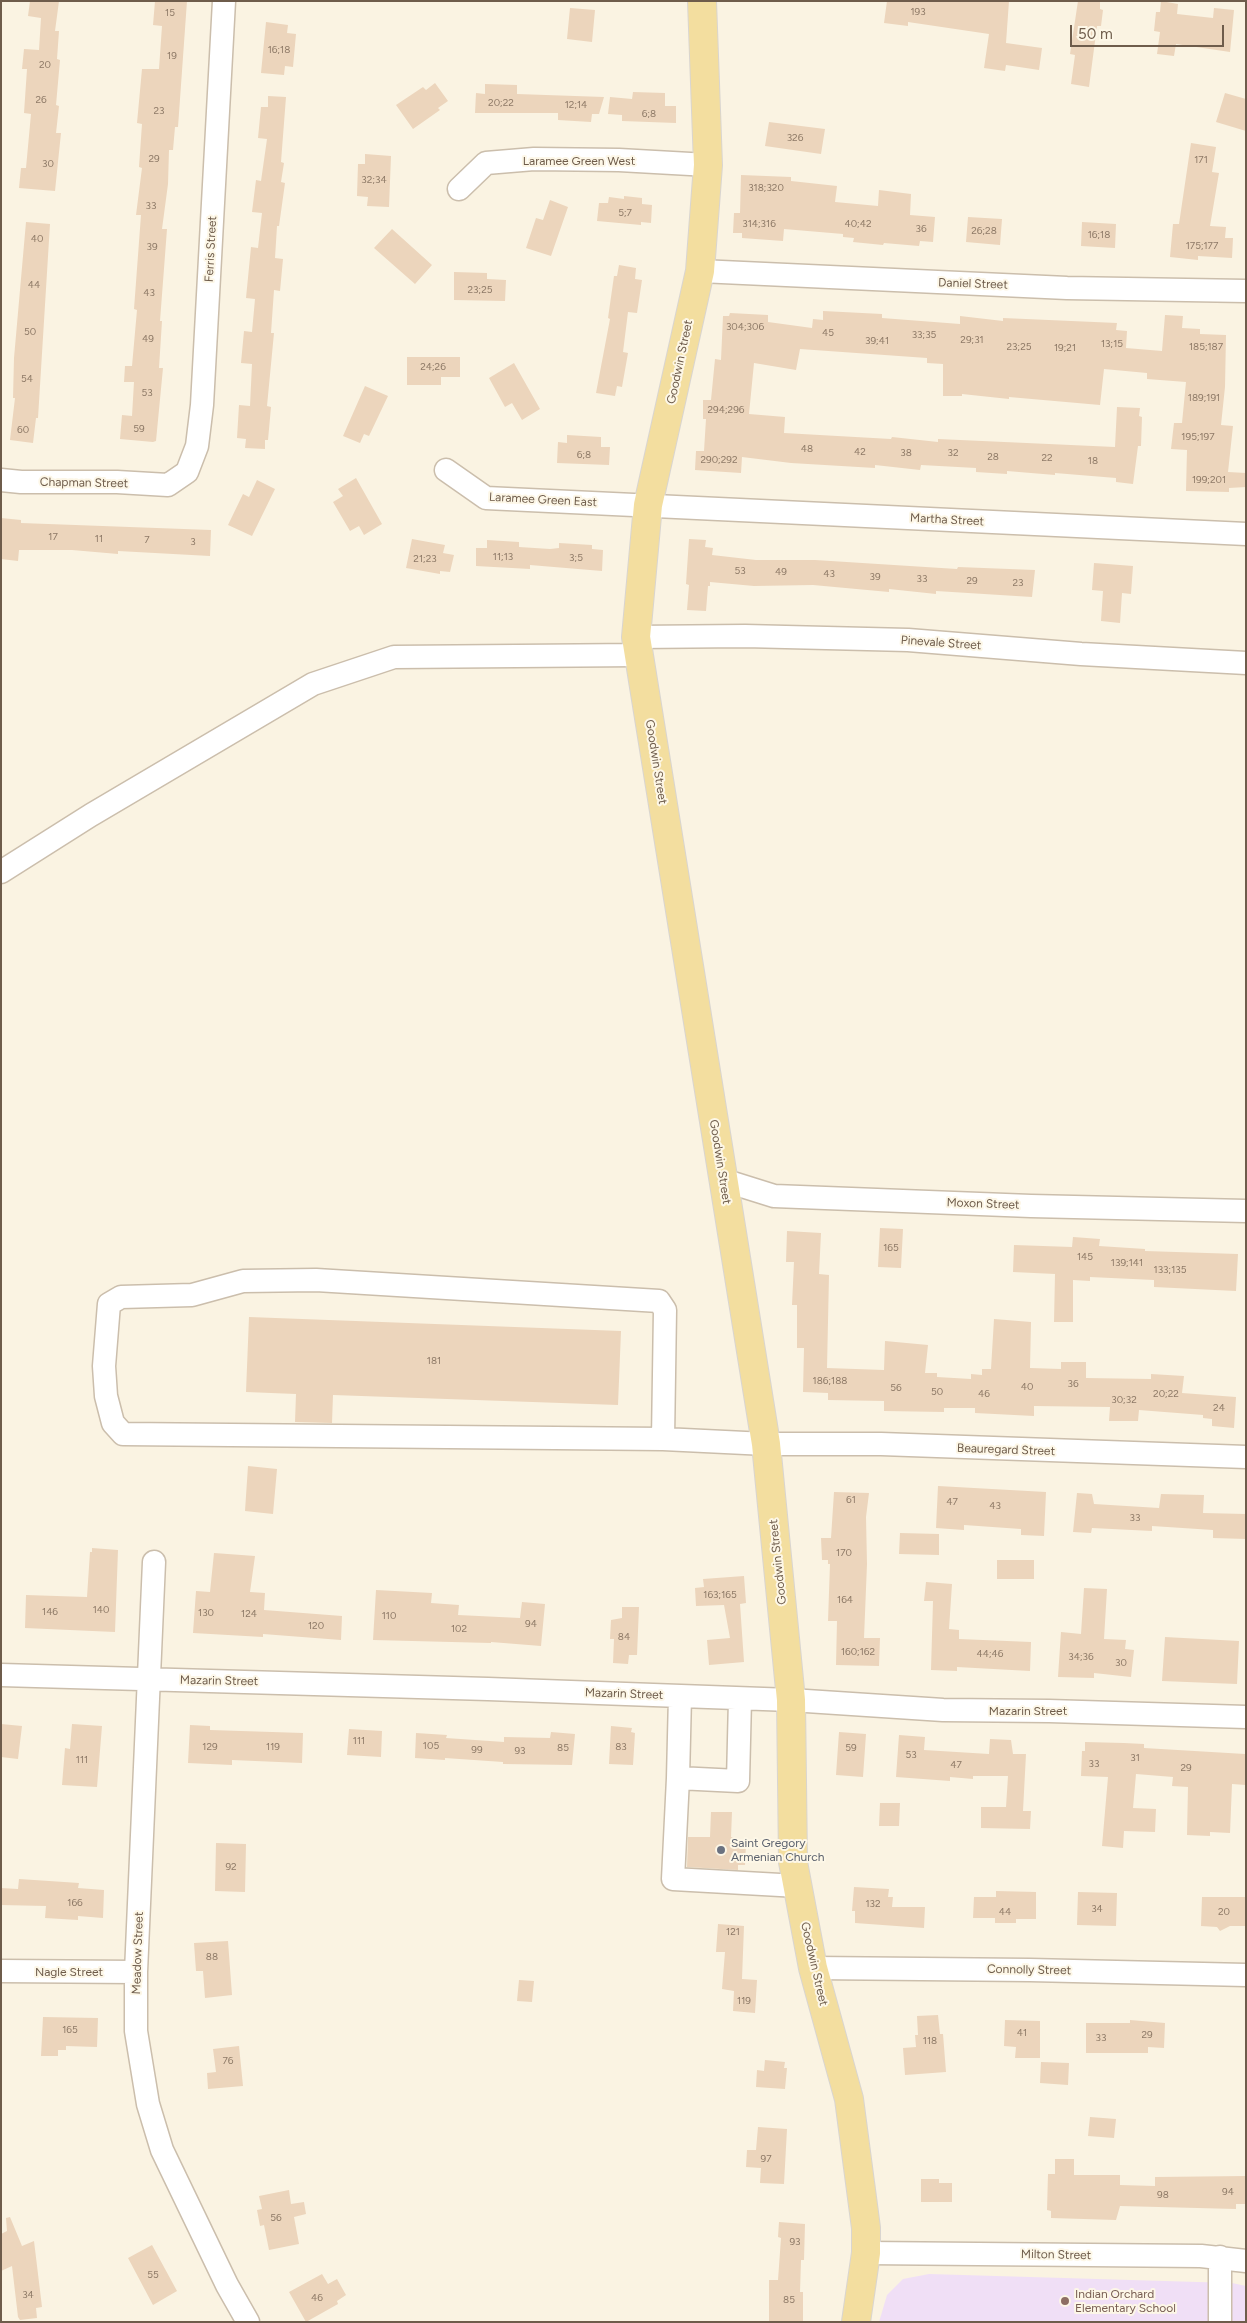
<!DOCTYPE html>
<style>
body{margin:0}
#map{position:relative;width:1247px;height:2323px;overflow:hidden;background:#faf3e2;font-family:Figtree,sans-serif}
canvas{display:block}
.frame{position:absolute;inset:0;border:2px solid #6e5c4b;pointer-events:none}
.scale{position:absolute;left:1070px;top:25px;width:154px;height:22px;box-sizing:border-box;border:2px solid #6e5c4b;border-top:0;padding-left:6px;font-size:15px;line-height:18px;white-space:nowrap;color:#6e5c4b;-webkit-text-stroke:4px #fdf7e7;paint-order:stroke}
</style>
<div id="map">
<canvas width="1247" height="2323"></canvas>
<div class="frame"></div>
<div class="scale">50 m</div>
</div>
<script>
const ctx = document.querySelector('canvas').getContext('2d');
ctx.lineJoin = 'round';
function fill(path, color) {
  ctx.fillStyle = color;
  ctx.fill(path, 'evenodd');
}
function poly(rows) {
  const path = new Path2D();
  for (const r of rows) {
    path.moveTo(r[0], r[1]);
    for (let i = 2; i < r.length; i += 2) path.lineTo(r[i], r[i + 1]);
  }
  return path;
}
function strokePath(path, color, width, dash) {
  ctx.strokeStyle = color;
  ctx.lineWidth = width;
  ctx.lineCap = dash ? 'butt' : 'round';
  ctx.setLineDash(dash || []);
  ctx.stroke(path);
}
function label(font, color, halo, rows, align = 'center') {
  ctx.font = font + ' Figtree,sans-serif';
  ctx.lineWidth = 4;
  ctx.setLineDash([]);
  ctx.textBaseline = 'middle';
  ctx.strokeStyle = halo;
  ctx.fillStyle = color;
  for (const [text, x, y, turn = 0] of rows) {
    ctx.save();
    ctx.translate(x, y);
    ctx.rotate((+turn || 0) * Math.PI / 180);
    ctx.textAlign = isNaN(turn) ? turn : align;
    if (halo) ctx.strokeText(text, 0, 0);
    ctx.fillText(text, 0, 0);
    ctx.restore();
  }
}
fill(poly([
 [929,2274,1232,2283,1246,2286,1246,2322,879,2322,887,2295,903,2279]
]), '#f0dff6');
fill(poly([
 [30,1,59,1,55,31,59,31,57,59,60,60,56,105,59,106,56,133,61,133,55,191,19,188,21,168,26,168,31,114,24,113,27,69,22,69,24,49,39,50,41,18,28,16],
 [155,1,187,1,178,127,175,127,173,150,169,150,168,184,162,229,167,229,160,321,162,321,159,368,163,368,156,441,153,442,120,439,122,415,132,416,134,382,124,382,125,366,132,366,137,310,134,309,141,215,136,215,142,168,139,167,142,124,137,123,142,69,159,69,162,26,153,25],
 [887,1,1009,1,1006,43,1042,48,1039,70,1006,65,1005,71,984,68,989,34,908,22,908,26,884,23],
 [1078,1,1100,1,1100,9,1103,10,1101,26,1097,26,1089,87,1071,84,1075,55,1070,54],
 [1161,1,1178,4,1177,14,1213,18,1214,8,1234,10,1230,52,1176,44,1174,56,1157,54,1160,32,1154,31,1156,12,1160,12],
 [570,8,595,10,592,42,567,39],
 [266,22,288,25,287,33,296,34,293,67,285,66,284,75,261,73],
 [435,83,448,101,438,108,440,110,413,129,396,105,423,87,426,90],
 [485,84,517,85,517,94,604,97,599,114,592,114,591,122,558,120,558,113,475,113,476,93,485,94],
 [633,92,665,93,665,106,676,106,676,123,622,121,622,115,608,114,610,97,632,99],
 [1225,93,1246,99,1246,131,1216,122],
 [268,96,286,97,281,162,284,163,281,182,285,183,279,226,277,226,275,258,283,259,280,291,274,290,271,333,274,333,267,406,271,407,268,440,265,440,265,449,245,448,246,439,237,438,239,405,250,406,252,364,241,363,244,331,252,332,255,299,246,298,251,247,258,248,262,213,252,212,256,180,261,181,267,139,258,138,261,107,268,107],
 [769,122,825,129,821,154,765,146],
 [1191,143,1216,147,1212,172,1219,173,1210,226,1226,227,1225,238,1233,238,1232,258,1198,256,1198,260,1170,257,1173,224,1179,224],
 [365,154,391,156,389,207,367,206,368,197,357,196,358,164,365,164],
 [741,175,791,177,791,181,837,186,835,202,878,206,879,190,911,194,910,215,935,217,933,242,920,241,919,246,884,243,883,245,853,242,854,238,843,237,843,234,784,229,783,241,742,238,742,233,733,233,734,213,740,213],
 [624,196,642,198,642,204,652,205,651,223,641,222,641,225,597,221,599,203,608,203,609,197,624,199],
 [550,200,568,207,551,256,526,248,536,218,543,220],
 [968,217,1002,219,1000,245,966,242],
 [26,222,50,224,38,418,36,418,33,443,10,440,15,398,13,398,14,358],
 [1082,222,1116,224,1115,248,1081,246],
 [392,229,432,265,415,284,374,248],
 [619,265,636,268,635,279,642,280,637,313,628,312,623,352,628,353,622,387,617,386,615,396,596,393,610,319,608,318,614,276,617,276],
 [454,272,487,273,487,279,506,280,505,301,454,300],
 [823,311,882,314,882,318,960,324,960,316,1003,321,1003,318,1117,323,1116,330,1127,331,1126,348,1162,351,1165,315,1183,316,1182,328,1200,329,1200,334,1226,335,1225,387,1221,425,1233,426,1228,472,1246,473,1246,487,1229,488,1229,492,1186,491,1187,450,1171,449,1174,423,1182,423,1186,382,1147,379,1147,373,1104,369,1100,405,1009,397,1009,399,962,394,962,396,943,396,943,364,927,363,927,358,800,349,796,370,754,363,749,414,785,417,784,433,891,439,892,437,938,442,938,439,1115,447,1117,407,1140,408,1139,416,1142,417,1141,446,1138,446,1133,484,1116,482,1116,478,1055,473,1055,475,1007,471,1007,474,976,472,976,468,921,465,920,470,875,465,875,468,791,463,742,457,741,473,695,470,696,451,704,451,706,419,703,419,703,400,711,400,715,359,721,360,723,316,729,316,730,313,768,315,768,322,812,328,813,319,823,320],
 [407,357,460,357,460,377,441,377,441,385,407,385],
 [514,363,540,409,522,420,512,403,505,407,489,378],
 [365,386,388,396,369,436,364,434,360,443,343,436],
 [567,435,601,437,601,447,610,447,609,465,557,463,558,442,567,443],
 [356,478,382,524,364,535,359,526,350,531,333,502,343,496,338,489],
 [257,480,275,489,252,536,228,525,243,494,249,497],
 [1,518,21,520,21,523,211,530,210,556,118,551,118,554,72,550,19,550,18,561,1,559],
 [412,539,445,545,443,553,454,555,450,572,440,571,440,574,406,568],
 [689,539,706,540,705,547,713,548,712,555,756,560,815,560,957,569,958,567,1035,570,1032,597,936,591,936,594,889,589,889,592,813,585,754,586,710,582,710,586,708,586,706,611,687,610,689,585,686,584],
 [487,540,519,542,519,547,550,549,559,548,559,543,592,545,592,549,603,550,602,571,530,565,530,569,476,566,476,548,487,548],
 [1094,563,1133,566,1131,594,1122,593,1120,623,1101,621,1103,591,1092,590],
 [880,1228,903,1229,901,1268,878,1267],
 [787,1231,821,1233,819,1274,829,1275,827,1368,884,1370,885,1341,928,1345,925,1373,937,1373,937,1377,971,1379,971,1374,982,1375,982,1369,991,1369,994,1319,1031,1322,1030,1368,1061,1369,1061,1362,1086,1362,1086,1378,1151,1379,1151,1374,1184,1376,1182,1393,1236,1397,1234,1428,1212,1426,1212,1419,1203,1418,1203,1415,1139,1410,1138,1421,1109,1421,1110,1407,1034,1406,1034,1416,975,1413,975,1408,944,1408,944,1412,884,1411,884,1401,828,1400,828,1393,803,1392,804,1348,797,1348,797,1305,792,1305,794,1262,786,1262],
 [1073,1237,1100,1239,1099,1246,1145,1249,1145,1251,1238,1254,1236,1291,1154,1287,1154,1280,1090,1277,1090,1281,1073,1280,1073,1322,1054,1322,1055,1274,1013,1272,1014,1245,1072,1247],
 [249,1317,621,1331,618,1405,333,1395,332,1423,295,1422,296,1394,246,1392],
 [248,1466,277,1469,273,1514,245,1511],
 [938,1486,1046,1492,1044,1536,1021,1535,1021,1529,964,1525,964,1530,936,1528],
 [834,1492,869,1493,866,1517,867,1564,864,1638,880,1638,879,1666,836,1665,837,1621,828,1621,830,1564,828,1564,828,1560,822,1560,821,1538,831,1538],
 [1077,1493,1092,1494,1094,1504,1159,1508,1161,1494,1204,1495,1203,1513,1246,1514,1246,1539,1213,1538,1213,1530,1152,1526,1152,1531,1092,1528,1091,1533,1073,1532],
 [900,1533,939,1534,939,1555,899,1554],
 [92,1548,118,1550,115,1632,25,1628,26,1595,87,1597,90,1552,92,1552],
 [214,1553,255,1556,250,1592,265,1593,264,1610,342,1616,341,1640,263,1634,263,1637,193,1633,196,1591,210,1592],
 [997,1560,1034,1560,1034,1579,997,1579],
 [744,1576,746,1603,740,1604,744,1662,709,1665,707,1640,730,1638,724,1605,696,1606,695,1588,704,1587,703,1579],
 [926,1582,952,1584,949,1629,959,1630,959,1639,1031,1642,1030,1671,957,1667,957,1671,931,1670,933,1601,924,1601],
 [1084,1588,1107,1589,1104,1639,1126,1640,1125,1649,1134,1650,1131,1677,1094,1673,1094,1678,1058,1677,1061,1632,1081,1634],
 [376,1590,432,1593,431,1603,459,1605,458,1615,520,1618,522,1602,545,1604,541,1646,491,1642,491,1643,373,1640],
 [622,1607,639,1607,637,1655,629,1655,628,1664,613,1663,614,1639,610,1639,611,1620,622,1618],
 [1165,1637,1239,1641,1237,1684,1162,1681],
 [1,1724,22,1726,18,1759,1,1757],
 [72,1724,102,1726,97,1787,62,1785,65,1748,70,1749],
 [190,1725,210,1726,210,1730,303,1733,302,1763,232,1760,232,1765,188,1763],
 [611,1726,632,1728,631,1732,635,1733,633,1765,609,1764],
 [349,1729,382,1731,381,1757,347,1755],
 [551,1732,575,1734,572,1765,503,1764,503,1762,445,1758,445,1760,415,1758,416,1733,447,1735,446,1738,504,1742,504,1737,550,1738],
 [839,1732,866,1734,863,1777,836,1775],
 [899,1735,925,1737,924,1750,989,1754,990,1739,1011,1740,1013,1754,1026,1754,1023,1811,1031,1811,1030,1829,981,1828,981,1807,1006,1807,1008,1776,973,1776,973,1779,950,1777,950,1781,896,1777],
 [1085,1742,1124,1743,1144,1744,1144,1748,1245,1754,1246,1785,1232,1784,1230,1833,1210,1832,1210,1836,1187,1835,1188,1787,1172,1786,1173,1777,1136,1774,1133,1808,1156,1809,1155,1832,1124,1831,1123,1848,1102,1846,1108,1777,1081,1776,1082,1751,1085,1751],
 [880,1803,900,1803,899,1826,879,1826],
 [711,1812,732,1812,731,1837,738,1838,737,1842,746,1843,745,1865,738,1865,738,1870,687,1867,688,1837,710,1837],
 [216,1843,246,1844,245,1892,215,1891],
 [19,1879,79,1883,78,1888,104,1890,103,1918,78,1916,78,1920,45,1918,46,1906,1,1905,1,1888,18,1889],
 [854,1887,889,1889,888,1897,893,1897,892,1907,925,1907,924,1928,855,1923,855,1911,852,1911],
 [996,1891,1036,1892,1036,1919,1016,1919,1016,1923,995,1923,995,1918,973,1918,974,1897,996,1897],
 [1078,1892,1117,1893,1116,1926,1077,1925],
 [1202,1897,1246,1897,1246,1926,1230,1926,1220,1931,1217,1927,1201,1926],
 [718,1924,744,1926,742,1979,757,1980,755,2013,733,2011,734,1991,722,1989,725,1952,716,1952],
 [228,1941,232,1995,205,1998,203,1971,196,1971,194,1943],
 [519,1980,534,1981,532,2002,517,2001],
 [938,2015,940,2034,943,2034,946,2072,905,2075,903,2048,916,2047,915,2035,918,2035,917,2016],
 [43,2017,98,2018,97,2047,66,2046,66,2050,58,2050,58,2056,41,2056],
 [1005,2020,1040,2021,1040,2058,1015,2058,1016,2047,1004,2046],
 [1130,2020,1165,2023,1164,2048,1148,2047,1148,2053,1086,2053,1086,2023,1130,2023],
 [239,2046,243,2086,208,2089,207,2073,216,2072,213,2049],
 [765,2060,785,2062,784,2068,787,2068,785,2089,756,2087,757,2070,764,2071],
 [1041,2062,1069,2063,1068,2085,1040,2083],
 [1090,2117,1116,2119,1114,2138,1088,2136],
 [758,2127,787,2129,784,2184,760,2183,761,2168,746,2167,747,2150,756,2150],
 [1055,2159,1074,2159,1074,2175,1120,2175,1120,2185,1155,2186,1155,2177,1246,2176,1246,2204,1236,2204,1236,2209,1120,2206,1116,2220,1051,2218,1051,2211,1047,2210,1048,2174,1055,2174],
 [921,2179,939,2179,939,2183,952,2183,952,2202,921,2202],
 [289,2190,291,2204,304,2202,306,2214,294,2217,299,2244,269,2250,264,2225,260,2226,257,2210,262,2209,259,2196],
 [10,2217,22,2246,34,2241,42,2307,36,2308,37,2318,20,2320,18,2317,12,2266,1,2271,1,2234,7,2231,6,2218],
 [779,2222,805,2224,804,2260,801,2260,800,2292,803,2292,803,2322,769,2322,769,2280,778,2280,781,2238,778,2237],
 [152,2245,177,2291,153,2305,128,2258],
 [322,2274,328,2284,337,2279,346,2295,337,2301,338,2304,306,2322,289,2292]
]), '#ecd5bc');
const minor = poly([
 [459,189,486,163,534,159,619,160,708,165],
 [700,271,1067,288,1246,291],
 [446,470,486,498,1246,534],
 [1,480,21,482,117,482,168,485,187,472,197,446,202,405,224,1],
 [636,637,745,636,908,640,1081,654,1246,663],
 [1,872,91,815,313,684,394,657,639,655],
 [723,1180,774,1196,1031,1206,1246,1211],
 [663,1439,665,1310,659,1301,316,1280,243,1281,192,1295,121,1297,109,1304,104,1366,106,1396,113,1423,123,1434,663,1439,766,1444,881,1444,1246,1457],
 [154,1562,136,1972,136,2031,148,2104,162,2150,227,2285,248,2322],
 [1,1675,488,1689,791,1700,943,1710,1049,1711,1246,1717],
 [680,1696,678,1778,673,1879,798,1886],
 [678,1778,738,1781,740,1699],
 [813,1968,1030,1970,1246,1975],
 [1,1971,136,1972],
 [866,2253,1201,2256,1246,2261],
 [1220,2322,1220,2257]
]);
const major = poly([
 [702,1,708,165,700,271,648,505,636,637,766,1444,791,1700,793,1862,813,1968,849,2099,866,2228,866,2253,856,2322]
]);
strokePath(minor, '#cbbeac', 25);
strokePath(major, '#d9d5d0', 30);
strokePath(minor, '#fff', 22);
strokePath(major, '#f3de9f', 28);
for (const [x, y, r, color] of [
 [721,1850,5,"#6b7280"],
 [1065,2301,5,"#8d6e63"]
]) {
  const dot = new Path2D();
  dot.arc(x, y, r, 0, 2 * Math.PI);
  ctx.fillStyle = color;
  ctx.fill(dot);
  strokePath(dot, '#fdf7e7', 2);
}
label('10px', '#8e7a67', null, [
 ["193",918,12],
 ["15",170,13],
 ["16;18",279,50],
 ["19",172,56],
 ["20",45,65],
 ["26",41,100],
 ["20;22",501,103],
 ["12;14",576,105],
 ["23",159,111],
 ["6;8",649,114],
 ["326",795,138],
 ["29",154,159],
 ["171",1201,160],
 ["30",48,164],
 ["32;34",374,180],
 ["318;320",766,188],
 ["33",151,206],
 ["5;7",625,213],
 ["314;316",759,224],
 ["40;42",858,224],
 ["36",921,229],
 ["26;28",984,231],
 ["16;18",1099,235],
 ["40",37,239],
 ["175;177",1202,246],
 ["39",152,247],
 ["44",34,285],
 ["23;25",480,290],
 ["43",149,293],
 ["304;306",745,327],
 ["50",30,332],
 ["45",828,333],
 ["33;35",924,335],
 ["49",148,339],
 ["29;31",972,340],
 ["39;41",877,341],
 ["13;15",1112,344],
 ["23;25",1019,347],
 ["185;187",1206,347],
 ["19;21",1065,348],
 ["24;26",433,367],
 ["54",27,379],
 ["53",147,393],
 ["189;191",1204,398],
 ["294;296",726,410],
 ["59",139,429],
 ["60",23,430],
 ["195;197",1198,437],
 ["48",807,449],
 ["42",860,452],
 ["38",906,453],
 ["32",953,453],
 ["6;8",584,455],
 ["28",993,457],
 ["22",1047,458],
 ["290;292",719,460],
 ["18",1093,461],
 ["199;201",1209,480],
 ["17",53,537],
 ["11",99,539],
 ["7",147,540],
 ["3",193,542],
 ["11;13",503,557],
 ["3;5",576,558],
 ["21;23",425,559],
 ["53",740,571],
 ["49",781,572],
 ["43",829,574],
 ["39",875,577],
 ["33",922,579],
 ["29",972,581],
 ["23",1018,583],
 ["165",891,1248],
 ["145",1085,1257],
 ["139;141",1127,1263],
 ["133;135",1170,1270],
 ["181",434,1361],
 ["186;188",830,1381],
 ["36",1073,1384],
 ["40",1027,1387],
 ["56",896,1388],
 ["50",937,1392],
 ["46",984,1394],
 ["20;22",1166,1394],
 ["30;32",1124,1400],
 ["24",1219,1408],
 ["61",851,1500],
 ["47",952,1502],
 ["43",995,1506],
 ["33",1135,1518],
 ["170",844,1553],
 ["163;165",720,1595],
 ["164",845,1600],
 ["140",101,1610],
 ["146",50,1612],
 ["130",206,1613],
 ["124",249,1614],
 ["110",389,1616],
 ["94",531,1624],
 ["120",316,1626],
 ["102",459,1629],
 ["84",624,1637],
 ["160;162",858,1652],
 ["44;46",990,1654],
 ["34;36",1081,1657],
 ["30",1121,1663],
 ["111",359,1741],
 ["105",431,1746],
 ["129",210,1747],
 ["119",273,1747],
 ["83",621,1747],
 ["85",563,1748],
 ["59",851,1748],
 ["99",477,1750],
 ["93",520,1751],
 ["53",911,1755],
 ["31",1135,1758],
 ["111",82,1760],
 ["33",1094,1764],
 ["47",956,1765],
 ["29",1186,1768],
 ["92",231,1867],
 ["166",75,1903],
 ["132",873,1904],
 ["34",1097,1909],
 ["44",1005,1912],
 ["20",1224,1912],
 ["121",733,1932],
 ["88",212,1957],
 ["119",744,2001],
 ["165",70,2030],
 ["41",1022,2033],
 ["29",1147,2035],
 ["33",1101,2038],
 ["118",930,2041],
 ["76",228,2061],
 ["97",766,2159],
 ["94",1228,2192],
 ["98",1163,2195],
 ["56",276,2218],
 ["93",795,2242],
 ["55",153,2275],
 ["34",28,2295],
 ["46",317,2298],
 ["85",789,2300]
]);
label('12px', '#6e5c4b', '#fdf7e7', [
 ["Laramee Green West",579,161],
 ["Ferris Street",211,249,-87],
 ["Daniel Street",973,284,2],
 ["Goodwin Street",680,362,-78],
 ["Chapman Street",84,483,1],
 ["Laramee Green East",543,500,3],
 ["Martha Street",947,520,3],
 ["Pinevale Street",941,643,4],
 ["Goodwin Street",656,762,81],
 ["Goodwin Street",720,1162,81],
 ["Moxon Street",983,1204,2],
 ["Beauregard Street",1006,1450,2],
 ["Goodwin Street",778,1562,-96],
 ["Mazarin Street",219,1681,1],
 ["Mazarin Street",624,1694,2],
 ["Mazarin Street",1028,1711],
 ["Meadow Street",138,1953,-88],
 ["Goodwin Street",814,1964,77],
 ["Connolly Street",1029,1970,1],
 ["Nagle Street",69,1972],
 ["Milton Street",1056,2255,1]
]);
label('12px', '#5b616d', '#fdf7e7', [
 ["Saint Gregory",731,1843],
 ["Armenian Church",731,1857]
], 'left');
label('12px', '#785e54', '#fdf7e7', [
 ["Indian Orchard",1075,2294],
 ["Elementary School",1075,2308]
], 'left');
</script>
